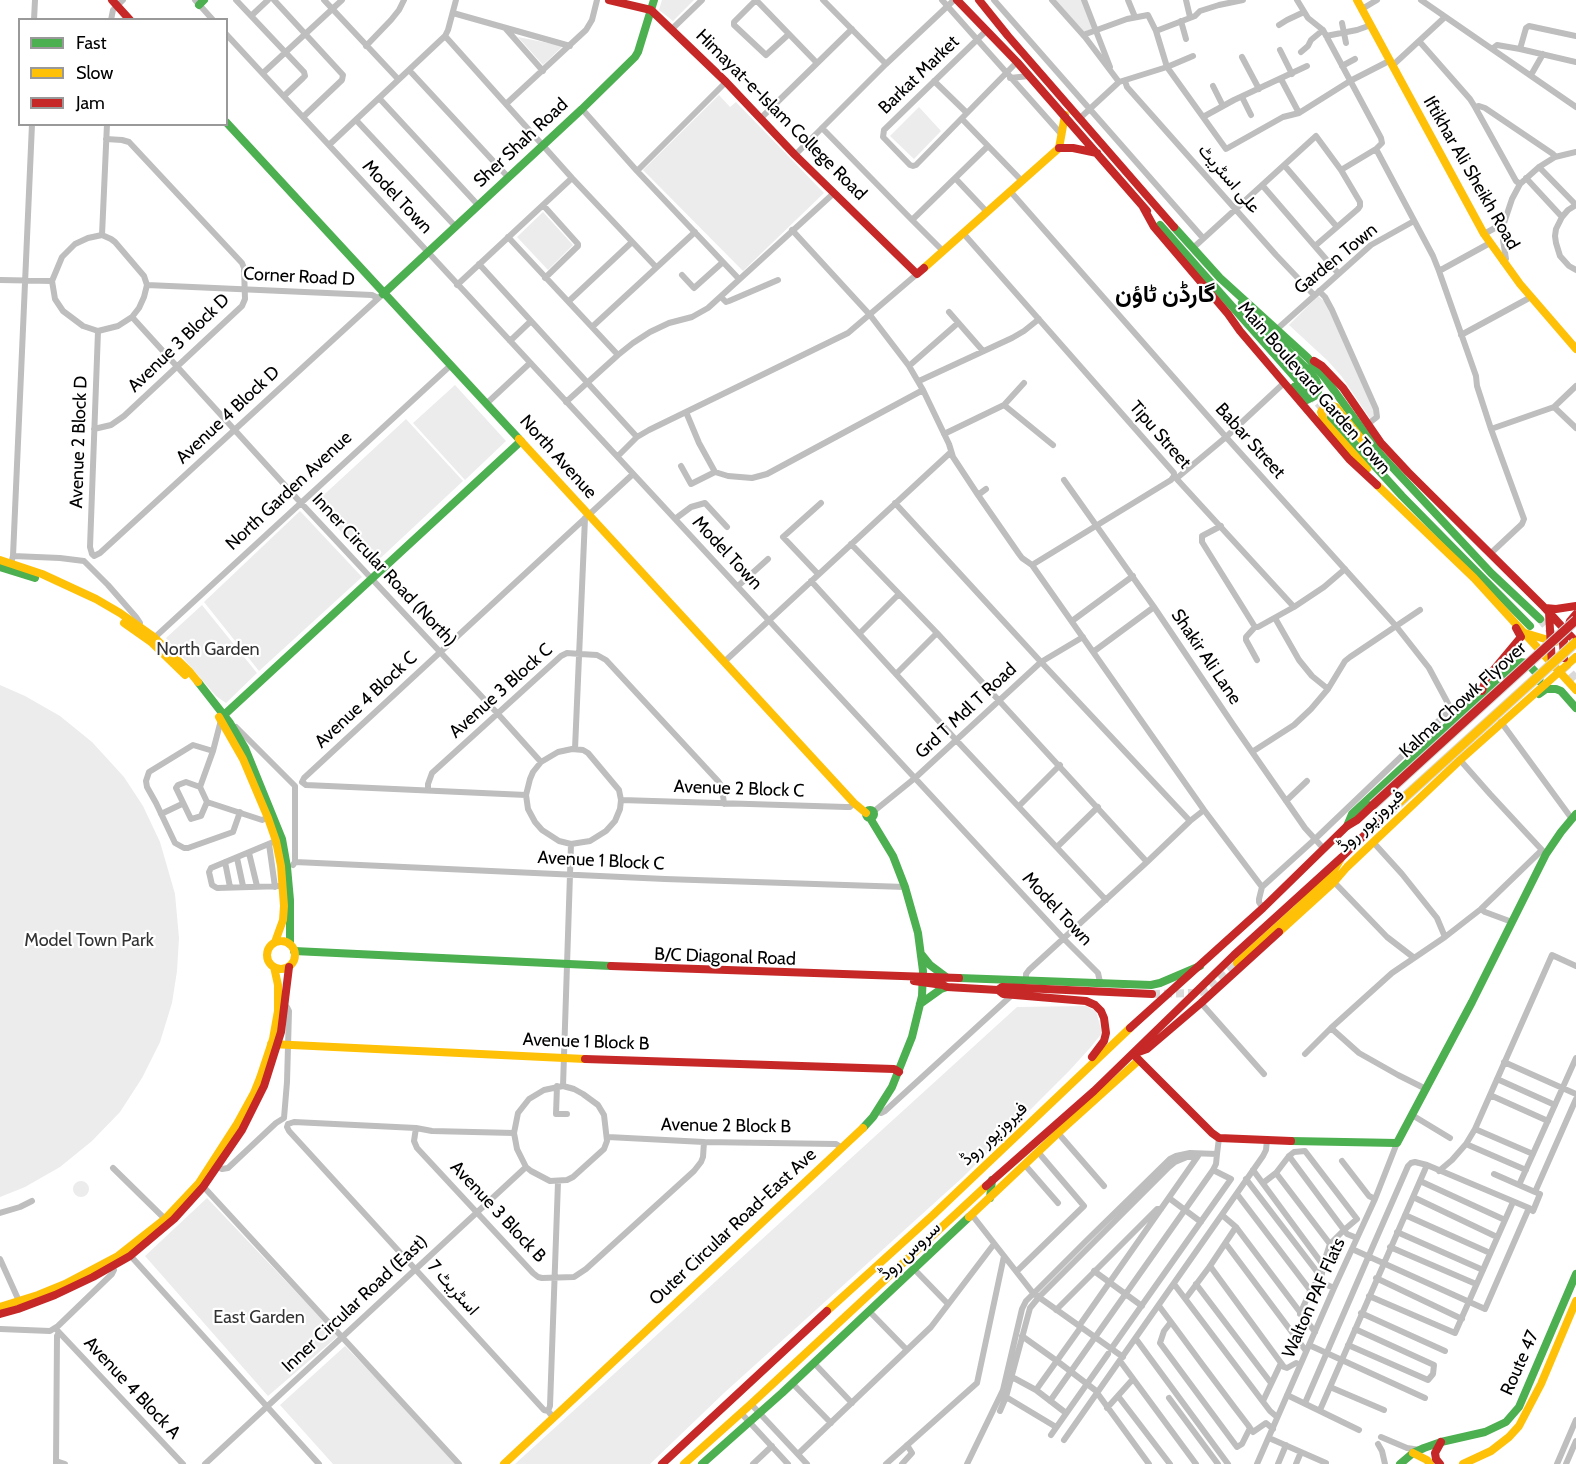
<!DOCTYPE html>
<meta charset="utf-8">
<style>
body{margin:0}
#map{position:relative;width:1576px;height:1464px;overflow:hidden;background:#fff;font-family:Cabin,sans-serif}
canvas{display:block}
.legend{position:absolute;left:18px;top:18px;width:210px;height:108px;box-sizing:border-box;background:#fff;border:2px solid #999;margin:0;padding:8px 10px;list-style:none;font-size:18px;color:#000}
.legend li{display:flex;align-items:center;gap:12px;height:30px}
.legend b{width:30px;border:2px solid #999}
</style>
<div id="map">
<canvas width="1576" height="1464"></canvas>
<ul class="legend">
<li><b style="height:8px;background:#4caf50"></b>Fast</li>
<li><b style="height:8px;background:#ffc107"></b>Slow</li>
<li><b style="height:8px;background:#c62828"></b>Jam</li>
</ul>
</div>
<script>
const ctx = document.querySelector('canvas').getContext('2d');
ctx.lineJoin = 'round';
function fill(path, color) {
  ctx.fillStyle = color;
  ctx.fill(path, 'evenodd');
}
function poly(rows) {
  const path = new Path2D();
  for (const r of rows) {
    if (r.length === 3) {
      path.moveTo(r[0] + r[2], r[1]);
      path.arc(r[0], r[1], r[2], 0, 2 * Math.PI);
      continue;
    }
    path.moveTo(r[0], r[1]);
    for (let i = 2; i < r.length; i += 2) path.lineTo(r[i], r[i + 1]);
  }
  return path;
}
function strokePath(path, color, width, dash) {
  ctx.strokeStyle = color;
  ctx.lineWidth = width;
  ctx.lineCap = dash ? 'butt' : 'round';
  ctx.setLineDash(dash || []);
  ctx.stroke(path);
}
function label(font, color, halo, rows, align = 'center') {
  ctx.font = font + ' Cabin,Vazirmatn,sans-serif';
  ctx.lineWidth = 4.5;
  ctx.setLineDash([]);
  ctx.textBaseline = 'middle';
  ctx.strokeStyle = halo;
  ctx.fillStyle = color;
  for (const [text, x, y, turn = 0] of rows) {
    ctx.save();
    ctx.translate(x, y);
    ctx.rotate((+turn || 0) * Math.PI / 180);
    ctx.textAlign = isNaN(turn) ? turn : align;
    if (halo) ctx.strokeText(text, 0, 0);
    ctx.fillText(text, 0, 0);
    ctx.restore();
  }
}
fill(poly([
 [662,0,694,0,673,21,659,10],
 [1056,0,1082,0,1093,28,1084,32],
 [518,37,563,46,543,65],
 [719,95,730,107,736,102,824,193,743,271,643,170],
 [919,107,941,131,914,159,890,136],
 [543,212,573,245,548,270,517,237],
 [1318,296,1324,301,1348,349,1375,413,1374,417,1371,420,1342,377,1328,361,1289,325],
 [455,385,506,441,465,480,413,423],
 [406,419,463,481,372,566,315,503],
 [300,511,362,577,259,671,204,602],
 [202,605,257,673,226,703,216,696,166,638],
 [0,685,25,696,60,716,92,742,124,777,143,806,160,842,175,894,179,938,177,971,172,1003,160,1042,142,1078,120,1112,92,1141,60,1167,25,1187,0,1197],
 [1086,1006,1096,1011,1102,1033,1090,1048,1069,1071,962,1178,724,1393,650,1464,515,1464,1017,1007],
 [81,1189,8],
 [207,1198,338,1336,268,1396,145,1256],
 [345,1346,459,1464,333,1464,280,1405]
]), '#ececec');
strokePath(poly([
 [1310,394,1331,418],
 [1540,619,1576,661],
 [1555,655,1576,679],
 [1152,994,1193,993,1200,992,1209,988,1236,965]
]), '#d9d9d9', 8, [8, 4]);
strokePath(poly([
 [195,0,213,20],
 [236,0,304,72,305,76,303,78,284,96],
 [274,0,343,75,342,80,303,117],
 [324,0,398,79],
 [756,0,734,22,734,25,766,55,789,34],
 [756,0,817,63],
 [823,0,886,64],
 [942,0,1062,135],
 [994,0,1203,238],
 [1052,0,1085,37,1119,82],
 [1084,0,1110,67],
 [1128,0,1135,17],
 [1186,0,1190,17],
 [1297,0,1308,18,1323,30,1381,138,1382,143,1376,149],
 [1421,0,1492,49,1497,45,1520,49,1576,62],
 [1362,9,1377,0],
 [453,13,570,46],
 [251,16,268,0],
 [1445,17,1419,41,1470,99,1475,107,1479,106,1485,108,1553,154,1555,157],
 [34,20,35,0],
 [111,20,113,10,123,0],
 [1181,21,1186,39],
 [1342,23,1346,43],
 [1279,25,1287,20,1304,12],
 [506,29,543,71],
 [672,29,702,0],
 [987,30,884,130,883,137,910,165,913,166,916,165,1017,62],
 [1156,31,1195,16,1200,11,1219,5,1243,0],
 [226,34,1063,938,1098,973,1100,982],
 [1083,35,1127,19,1148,15,1156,31,1167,67,1226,149,1283,117,1299,113,1350,81,1389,61],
 [445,36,572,178,656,267],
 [1326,36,1357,30,1371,25],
 [366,46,391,20,399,10,404,0],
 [1492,49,1576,107],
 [1520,49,1526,28,1529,26,1576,36],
 [1280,50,1292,74],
 [1301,52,1308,46,1311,40,1323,30],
 [1242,57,1259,89],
 [1342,66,1355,59],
 [1392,66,1419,41],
 [409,70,508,177],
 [263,73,342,0],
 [1531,75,1543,54],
 [1010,78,1029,76],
 [1281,79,1299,113],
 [934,81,967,113],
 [1125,81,1127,87,1276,255,1314,295],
 [1213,86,1223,106],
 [1242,97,1251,115],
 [379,98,478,205],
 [506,104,586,30,592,20,597,0],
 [1475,107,1516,181,1520,184],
 [582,109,637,171,739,279],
 [1203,117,1234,100,1307,66],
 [761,118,852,29],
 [1080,118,1119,82,1167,67,1193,56],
 [962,119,1022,181],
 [356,120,455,226],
 [822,128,912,220,988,146],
 [329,145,445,36,448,30,456,0],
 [795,155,886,64,954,0],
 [1284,165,1337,227],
 [1539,167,1576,205],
 [1341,170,1376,149,1433,256,1439,271,1476,376,1477,386,1491,429,1524,519,1522,524,1490,554],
 [637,171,726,82],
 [955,178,987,212],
 [1526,178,1562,217],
 [1262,185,1338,273],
 [1010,191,1226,437,1396,626,1429,668,1451,709,1457,717],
 [543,205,578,244,578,246,545,278],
 [1576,205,1568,210,1562,217,1556,229,1555,236,1556,243,1560,256,1569,266,1576,270],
 [912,220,943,251],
 [792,230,870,315,909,366,923,390,949,444,953,457,978,495,1019,554,1022,558,1032,565,1204,810,1262,887],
 [963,233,1174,473,1174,476,1294,607,1324,587,1345,569],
 [1484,234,1504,223],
 [102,235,111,239,115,242,144,276,147,285,144,297,139,308,132,317,118,326,98,331,83,326,63,311,55,299,52,281,62,257,75,244,88,238,102,235],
 [102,235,107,124],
 [508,237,618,355,633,343,650,332,669,323,692,317,708,308,834,193],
 [1193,248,1316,136,1341,170,1360,202,1360,206,1358,209,1315,246],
 [1503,262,1506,259,1503,240,1504,223,1512,199,1520,184,1539,167,1555,157,1576,152],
 [479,264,637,437],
 [1439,271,1490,243],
 [682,275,694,288,723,262],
 [0,280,52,281],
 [147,285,372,295,378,298],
 [457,285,572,178],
 [1319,291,1325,297,1332,310,1376,409,1377,417,1368,424],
 [721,297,726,302,729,301,778,280],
 [569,301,632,242],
 [949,312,983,351],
 [132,317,301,503,498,714,541,762],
 [592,327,695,232],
 [1276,330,1371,245,1414,221],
 [1461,335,1531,297],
 [510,341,531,321],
 [909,366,958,323],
 [919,381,1012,338,1024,331,1039,319],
 [566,402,618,355],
 [486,404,530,363],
 [1004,405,1053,445],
 [1554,407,1576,428],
 [686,412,699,443,715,472,728,476,752,478,767,474,923,390],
 [94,429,111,425,124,416,242,306,245,299,244,268,242,263,129,142,122,140,106,139],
 [1491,429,1554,407,1576,386],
 [944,434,1004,405,1024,383],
 [618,456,637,437,649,430,848,333,917,274],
 [681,466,691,484,715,472],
 [1177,478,1226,437,1284,383],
 [1064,480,1154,607,1234,726,1305,828,1324,849],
 [978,495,986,489],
 [895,503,1041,662,1190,821],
 [675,519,691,507,705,503,727,527],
 [1221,526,1202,536,1202,542,1255,627],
 [851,544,937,633,1147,862],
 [92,554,94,556,100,553,383,294],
 [92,554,90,547,98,331],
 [13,556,60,558,84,561,108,585,136,617,140,623,139,626],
 [1032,565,1171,480,1174,476],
 [10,567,13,556,32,124],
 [818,574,783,537,821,503],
 [811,581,957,741,1106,900],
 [738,586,768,559],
 [1275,618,1299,660,1312,676,1328,689],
 [1072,621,1133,576],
 [860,633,899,594],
 [153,639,451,365],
 [1093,652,1154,607],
 [1257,660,1246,640,1246,637,1255,627,1258,627,1294,607],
 [724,662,951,452],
 [896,674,937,633],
 [221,720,213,751,200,787,207,802,262,820,269,817],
 [1501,722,1572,819],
 [236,727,295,786,295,862,293,865],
 [572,749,583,750,588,753,619,790,621,800,620,809,615,821,606,831,590,841,571,844,559,841,542,830,535,822,528,809,526,795,530,779,533,772,541,762,558,752,572,749],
 [575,749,585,518],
 [213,751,193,745,149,772,146,781,147,787,156,803,175,843,184,848,188,848,233,832,240,812],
 [1252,752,1294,725,1311,709,1328,689,1345,661,1350,657,1420,610],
 [1460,760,1490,794,1542,850],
 [302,782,304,778,633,474],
 [302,782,306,785,526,795],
 [200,787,186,782,178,785,176,788,191,819,201,816,207,802],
 [428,790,428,784,432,773,561,656,567,653,580,654,597,655,606,660,718,781,722,787,724,804],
 [621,800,846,807,850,807,854,803],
 [1286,801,1307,781],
 [1019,806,1060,765],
 [873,812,915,778,1041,662,1083,637],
 [161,814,182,804],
 [278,840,211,868,209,872,212,885,217,888,283,886],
 [1373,842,1402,874,1437,918,1445,937],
 [269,844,275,887],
 [1057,847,1098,807],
 [249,853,257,886],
 [237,858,243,886],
 [225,862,230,887],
 [295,862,665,879,905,887],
 [1334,882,1387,937,1413,957],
 [1263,908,1259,902,1259,899,1262,887,1314,840,1451,709],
 [1481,909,1485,912,1512,922],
 [1026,980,1026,974,1029,970,1147,862,1190,821,1204,810],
 [1201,1003,1264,1074],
 [1331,1028,1359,1053,1398,1075,1426,1089],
 [1305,1054,1331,1028,1392,973,1445,937,1481,909,1542,850,1546,854],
 [1504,1062,1576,1094],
 [1497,1079,1555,1105],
 [557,1086,556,1114,567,1114],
 [563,1086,574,1089,583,1094,598,1105,604,1115,607,1141,604,1149,573,1177,567,1180,550,1181,531,1171,526,1167,517,1149,514,1133,518,1113,529,1099,544,1090,563,1086],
 [563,1086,571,844],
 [1490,1095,1548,1121],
 [877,1111,881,1113,885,1111,1012,995],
 [1412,1115,1450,1138],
 [288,1124,287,1127,289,1131,544,1410,548,1411,553,1417],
 [288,1124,294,1122,416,1128,432,1131,514,1133],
 [416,1128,414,1141,417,1148,533,1273,538,1277,542,1278,574,1277,586,1269,694,1171,701,1162,703,1157,704,1142],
 [1475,1129,1533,1154],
 [1058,1133,1104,1186],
 [608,1137,704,1142,836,1144,842,1148],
 [1466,1144,1526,1170],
 [1342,1161,1369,1196,1375,1199],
 [1025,1165,1058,1203],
 [218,1167,222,1169,228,1168,276,1123,284,1118,287,1082,289,1011,287,1007,285,1007],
 [113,1168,165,1219],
 [1253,1170,1323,1265,1321,1282],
 [1439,1171,1452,1160,1466,1144,1475,1129,1552,955,1576,966],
 [1276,1173,1330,1244],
 [1494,1174,1535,1192],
 [1246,1179,1321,1277],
 [1420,1181,1505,1220],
 [1263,1183,1276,1173,1289,1156,1294,1152,1305,1151,1357,1219,1344,1230,1289,1156],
 [201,1184,459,1464],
 [1519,1185,1576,1058],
 [1237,1194,1310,1290],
 [1413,1197,1497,1237],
 [1169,1198,1201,1222],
 [0,1213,20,1207,32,1201],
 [972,1215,1033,1293,1123,1357],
 [1222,1215,1236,1227,1315,1332],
 [1405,1215,1490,1253],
 [1397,1232,1483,1270],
 [1226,1244,1306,1351],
 [1390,1247,1476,1284],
 [1352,1249,1485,1309,1529,1208,1533,1211,1540,1194,1535,1192,1576,1099],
 [128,1253,319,1464],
 [0,1259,19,1301],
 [1323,1265,1330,1244,1344,1230,1347,1234,1357,1238],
 [1210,1266,1284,1367,1287,1368,1296,1363,1300,1365],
 [914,1269,948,1304],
 [1017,1271,1084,1206,1038,1152],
 [1094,1271,1142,1306],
 [1376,1278,1462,1319],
 [1174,1284,1270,1411,1277,1417],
 [1196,1284,1271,1383],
 [1369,1296,1455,1333,1513,1202],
 [1186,1298,1210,1266,1236,1227],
 [1159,1306,1171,1322,1202,1364,1235,1408,1248,1425,1250,1428,1242,1444,1237,1447,1160,1343,1164,1331,1171,1322],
 [1056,1310,1157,1209,1161,1209],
 [869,1311,907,1350],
 [1361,1313,1445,1351],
 [1300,1314,1312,1287,1318,1281,1334,1288],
 [1079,1326,1198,1156],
 [55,1328,183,1464],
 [0,1329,50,1331,58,1326,112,1274,114,1270,112,1267],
 [1022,1336,1057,1361,1095,1390,1149,1464],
 [1136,1339,1228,1464],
 [1309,1345,1425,1398],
 [1348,1345,1428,1380,1433,1374,1434,1365,1355,1329],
 [1111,1349,1231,1179,1213,1170],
 [1120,1361,1196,1464],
 [814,1363,852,1403],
 [1012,1377,1036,1390,1066,1413],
 [792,1383,831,1423],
 [1330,1387,1384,1410],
 [1036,1390,1081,1327],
 [1287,1395,1359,1430],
 [1118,1396,1170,1464],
 [1169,1398,1218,1464],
 [1050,1401,1213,1170,1216,1164,1217,1154],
 [1263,1401,1281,1363],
 [1305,1403,1373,1246,1408,1166,1411,1163,1415,1162,1427,1165,1529,1208],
 [751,1404,807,1464],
 [1107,1408,1133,1379],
 [1320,1410,1427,1165],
 [548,1411,550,1406,558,1182],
 [1000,1411,1006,1397],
 [741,1413,788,1464],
 [1056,1427,1006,1397,1030,1308,1039,1297,1169,1167,1175,1162,1187,1157,1192,1157,1196,1159],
 [1250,1428,1253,1432,1266,1423,1273,1429],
 [1051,1435,1108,1354],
 [1381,1437,1407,1448,1420,1450],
 [1269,1438,1326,1463],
 [1064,1440,1263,1156,1266,1150,1267,1140],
 [1378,1444,1382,1451,1385,1464],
 [798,1454,931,1327,994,1244],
 [56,1461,65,1464],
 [56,1464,57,1336,59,1333],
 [205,1464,526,1167],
 [753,1464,772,1446],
 [886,1464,977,1383,1004,1256],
 [902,1464,912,1453,907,1445],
 [967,1464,1003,1390,1022,1309,1026,1301,1086,1241,1170,1159,1176,1156,1190,1153,1217,1154,1219,1138],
 [1257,1464,1334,1288,1375,1199,1397,1143],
 [1278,1464,1286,1445],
 [1296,1464,1301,1452],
 [1557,1464,1576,1420],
 [1566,1464,1576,1441]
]), '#bebebe', 6);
strokePath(poly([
 [199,5,204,0],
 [226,122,519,439],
 [1160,225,1307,391],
 [1174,227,1220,278,1308,358,1325,378,1381,455,1491,573,1540,619],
 [383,294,582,109,635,57,638,52,654,0],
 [1242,303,1262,326,1308,370,1316,380,1319,387,1317,395,1307,400,1294,387],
 [1331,418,1402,496,1530,626],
 [0,567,35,578],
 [198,682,230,723,245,748,282,839,287,867,290,900,290,944],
 [1539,694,1546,689,1556,689,1561,691,1576,708],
 [224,715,521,441],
 [870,814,4],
 [1347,826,1352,814,1508,670,1520,662,1527,663,1540,677,1539,681],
 [294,951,611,966],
 [922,955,930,965,946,977],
 [959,978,1151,985,1160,983,1200,966],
 [920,1004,941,989,947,987],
 [863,1128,873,1117,892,1087,912,1037,922,996,923,971,918,933,905,887,893,856,870,818],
 [1291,1141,1397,1143,1472,1002,1546,854,1561,832,1576,814],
 [990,1198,992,1180],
 [702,1464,782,1393,969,1217],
 [1400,1464,1413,1453,1424,1448,1441,1442,1485,1432,1506,1422,1519,1407,1576,1274]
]), '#4caf50', 8);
strokePath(poly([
 [1357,0,1484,234,1520,284,1576,349],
 [924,268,1059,148,1065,115],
 [519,439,854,803,866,813],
 [1367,446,1336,407,1330,405,1324,407,1321,412,1324,421,1367,469],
 [1377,485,1474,578,1576,690],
 [0,560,42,574,96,599,120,613,154,637,189,671,198,682],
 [124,623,151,642,185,675],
 [1525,633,1555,642],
 [219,717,243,759,268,818,276,841,281,866,284,906,283,920,275,942],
 [1279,932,1334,882,1347,867,1460,760,1576,657],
 [281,955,14],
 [1237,963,1299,907,1333,872,1340,860],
 [271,1044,585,1059],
 [969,1217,1058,1133,1139,1060],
 [0,1307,38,1295,65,1284,118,1256,165,1219,199,1183,237,1124,254,1093,260,1078,273,1039,278,1011,278,985,274,967],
 [827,1311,933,1215,1130,1028],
 [1413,1453,1427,1460,1430,1464],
 [504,1464,863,1128],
 [684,1464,751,1404,986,1186],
 [1463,1464,1491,1451,1509,1437,1519,1426,1541,1384,1576,1301]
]), '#ffc107', 8);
strokePath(poly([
 [112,0,130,20],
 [609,0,651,10,726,82,795,155,917,274,924,268],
 [957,0,1017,62,1147,211],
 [979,0,1008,36,1174,227],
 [1059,148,1073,148,1097,153],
 [1143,207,1154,227,1228,314,1240,331,1349,459,1377,485],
 [1314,361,1322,366,1343,388,1381,443,1408,472,1545,608,1576,642],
 [1545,608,1556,609,1576,606],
 [1549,612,1552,665],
 [1564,658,1563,644,1570,621,1576,614],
 [1482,691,1486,679,1521,637,1516,628],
 [1279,932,1201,1003,1147,1049,1133,1054,1212,1133,1219,1138,1291,1141],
 [611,966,959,978],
 [914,981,943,985,947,987,998,990,1002,987,1152,994],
 [998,990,1003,994,1086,1001,1095,1005,1101,1011,1104,1018,1106,1033,1104,1041,1092,1057],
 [1130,1028,1263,908,1347,826,1357,820,1373,805],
 [585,1059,894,1069,899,1072],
 [986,1186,1094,1091,1234,955,1342,857,1383,817],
 [0,1314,18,1309,55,1295,93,1277,130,1256,174,1219,203,1187,242,1130,264,1086,281,1032,289,967],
 [662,1464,827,1311],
 [1440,1464,1436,1459,1435,1453,1441,1442]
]), '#c62828', 8);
const slowBridge = poly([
 [1383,817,1576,642]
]);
const jamBridge = poly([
 [1373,805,1576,620]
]);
strokePath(slowBridge, '#dbdbdb', 11, []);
strokePath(jamBridge, '#dbdbdb', 11, []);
strokePath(slowBridge, '#ffc107', 9);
strokePath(jamBridge, '#c62828', 9);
label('18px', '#000', '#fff', [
 ["Barkat Market",919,75,-44],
 ["Himayat-e-Islam College Road",781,115,45],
 ["Sher Shah Road",521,143,-43],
 ["Iftikhar Ali Sheikh Road",1471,173,60],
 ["علی اسٹریٹ",1229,179,49],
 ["Model Town",397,197,47],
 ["Garden Town",1336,259,-39],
 ["Corner Road D",299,277,3],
 ["Avenue 3 Block D",179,343,-44],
 ["Main Boulevard Garden Town",1314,388,49],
 ["Avenue 4 Block D",228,415,-43],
 ["Tipu Street",1160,435,49],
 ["Babar Street",1250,441,48],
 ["Avenue 2 Block D",79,442,-88],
 ["North Avenue",558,457,48],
 ["North Garden Avenue",289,491,-43],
 ["Model Town",727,553,47],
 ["Inner Circular Road (North)",384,570,47],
 ["Shakir Ali Lane",1206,657,56],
 ["Avenue 3 Block C",501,691,-42],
 ["Avenue 4 Block C",366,700,-43],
 ["Kalma Chowk Flyover",1463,700,-42],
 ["Grd T Mdl T Road",966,711,-43],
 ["Avenue 2 Block C",739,789,2],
 ["فیروزپور روڈ",1371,821,-43],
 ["Avenue 1 Block C",601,861,3],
 ["Model Town",1057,909,47],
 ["B/C Diagonal Road",725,957,2],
 ["Avenue 1 Block B",586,1042,2],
 ["Avenue 2 Block B",726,1126,1],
 ["فیروزپور روڈ",994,1134,-43],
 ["Avenue 3 Block B",498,1212,47],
 ["Outer Circular Road-East Ave",733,1227,-43],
 ["سروس روڈ",910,1251,-43],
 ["اسٹریٹ 7",453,1288,48],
 ["Walton PAF Flats",1314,1298,-66],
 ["Inner Circular Road (East)",355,1304,-43],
 ["Route 47",1520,1363,-66],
 ["Avenue 4 Block A",132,1388,47]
]);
label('18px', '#333', '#fff', [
 ["North Garden",208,650],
 ["Model Town Park",89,941],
 ["East Garden",259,1318]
]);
label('bold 24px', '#000', '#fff', [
 ["گارڈن ٹاؤن",1165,295]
]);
</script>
